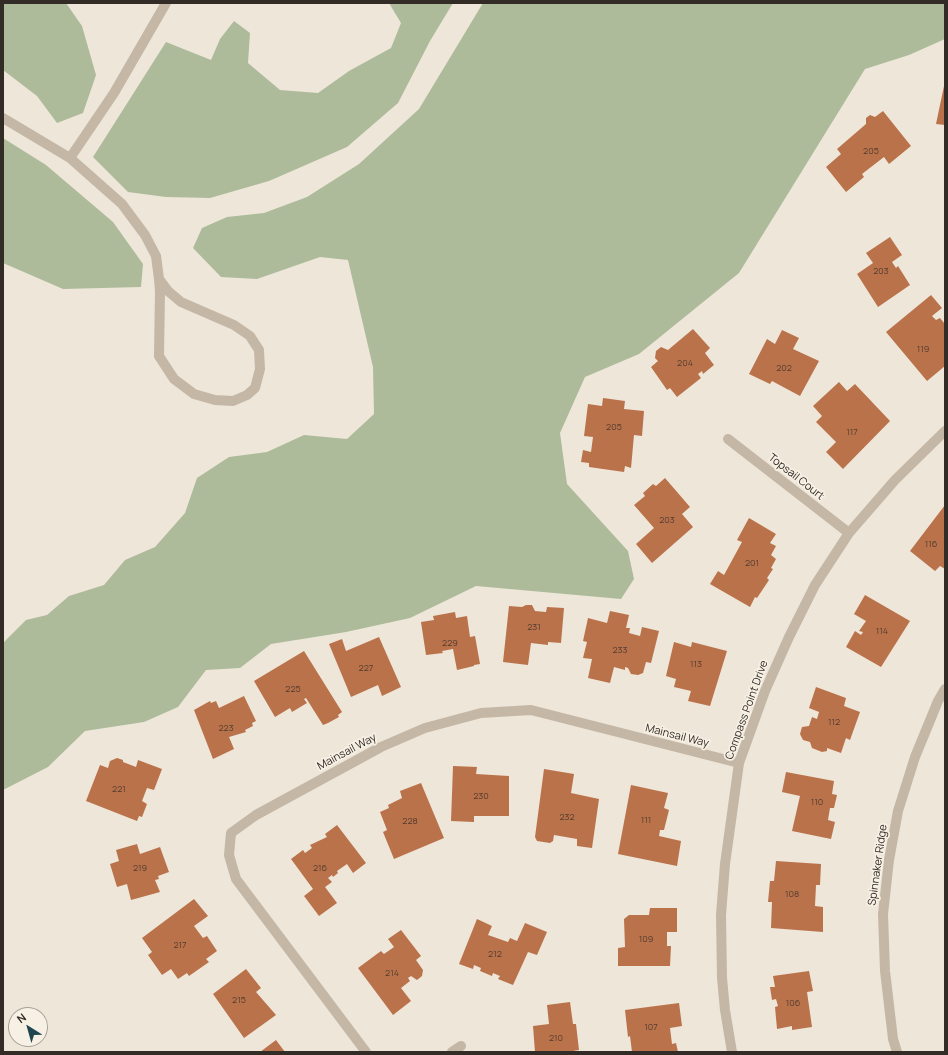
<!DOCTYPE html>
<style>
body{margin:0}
#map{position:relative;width:948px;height:1055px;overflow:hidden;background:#eee6d9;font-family:Manrope,sans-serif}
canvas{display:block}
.frame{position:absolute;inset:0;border:4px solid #322b26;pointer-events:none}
.north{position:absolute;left:8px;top:1007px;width:40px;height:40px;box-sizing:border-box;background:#f7f0e4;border:1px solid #a8a198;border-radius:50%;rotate:323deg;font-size:11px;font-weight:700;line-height:16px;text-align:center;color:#322b26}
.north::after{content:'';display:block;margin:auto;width:14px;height:18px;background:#20474f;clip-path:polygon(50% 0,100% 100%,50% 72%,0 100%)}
</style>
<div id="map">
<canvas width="948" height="1055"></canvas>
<div class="frame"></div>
<div class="north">N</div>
</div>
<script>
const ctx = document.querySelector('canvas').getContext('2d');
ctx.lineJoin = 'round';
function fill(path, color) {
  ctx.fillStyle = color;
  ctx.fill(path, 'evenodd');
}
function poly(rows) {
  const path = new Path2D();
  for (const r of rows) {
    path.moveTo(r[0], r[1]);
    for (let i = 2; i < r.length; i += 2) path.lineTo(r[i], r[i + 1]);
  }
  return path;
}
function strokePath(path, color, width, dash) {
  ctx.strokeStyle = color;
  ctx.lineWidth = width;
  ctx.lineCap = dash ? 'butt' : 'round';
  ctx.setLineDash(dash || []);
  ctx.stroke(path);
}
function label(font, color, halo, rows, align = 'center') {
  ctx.font = font + ' Manrope,sans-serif';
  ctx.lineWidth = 3.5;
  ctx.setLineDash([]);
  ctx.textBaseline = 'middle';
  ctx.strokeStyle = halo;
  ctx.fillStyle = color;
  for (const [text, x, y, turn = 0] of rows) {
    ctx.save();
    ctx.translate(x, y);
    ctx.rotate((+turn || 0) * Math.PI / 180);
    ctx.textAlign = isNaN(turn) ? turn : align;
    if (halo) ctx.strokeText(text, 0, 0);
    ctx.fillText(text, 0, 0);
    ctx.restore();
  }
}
fill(poly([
 [3,3,66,3,82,26,96,75,83,113,57,123,37,96,3,70],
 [389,3,453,3,430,41,398,103,347,147,269,181,210,198,166,197,128,192,93,157,166,42,211,60,220,39,234,21,250,33,248,63,280,90,318,93,349,71,391,48,401,23],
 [483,3,945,3,945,39,909,55,865,69,739,273,639,354,585,377,560,433,567,484,628,551,634,579,621,599,476,586,410,618,346,632,271,644,240,668,206,670,178,707,144,722,85,731,48,767,3,790,3,643,26,620,47,615,69,596,104,585,125,560,155,547,185,513,197,478,229,457,267,452,304,435,347,439,374,414,373,367,348,260,320,257,257,279,221,277,193,248,202,228,227,217,264,213,307,197,359,164,419,109],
 [3,138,46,165,113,222,143,264,141,287,63,289,3,263]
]), '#adbb9a');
fill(poly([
 [944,86,945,86,945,125,936,124],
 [883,111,911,146,889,164,884,157,862,174,864,177,846,192,826,167,841,154,837,149,866,124,866,118,870,115,875,117],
 [890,237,902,255,892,262,896,268,898,266,910,285,878,307,857,274,873,263,866,253],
 [931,295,942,308,932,316,936,320,940,318,945,324,945,366,927,381,886,332],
 [693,329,710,348,705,353,714,365,703,374,702,371,698,374,701,378,677,397,670,388,667,390,651,367,658,361,655,358,656,351,661,347,668,350],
 [782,330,799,338,793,349,819,361,800,396,772,381,770,384,749,374,767,339,775,344],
 [839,382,847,391,855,384,890,421,843,469,826,452,836,442,816,422,822,416,813,406],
 [603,398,625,401,624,409,644,411,642,436,634,435,631,468,625,466,624,472,589,467,589,463,581,462,583,450,591,452,593,437,584,436,588,404,602,406],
 [665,478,690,507,682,514,693,527,652,563,636,544,654,528,634,505,645,496,643,493,653,484,656,486],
 [945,505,945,569,940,566,935,571,910,551],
 [749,518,776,534,770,543,776,546,771,555,776,559,771,568,773,569,767,578,769,580,757,598,755,597,750,607,710,584,718,571,724,575,742,542,737,540],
 [865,595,910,621,881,667,846,647,855,631,861,635,863,632,859,631,866,621,854,614],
 [526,605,532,605,535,611,546,612,547,607,564,608,561,643,548,642,548,645,531,643,528,665,503,662,509,606,522,607],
 [610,611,629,615,626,628,630,628,629,633,640,636,642,627,659,631,651,663,646,662,643,673,638,675,631,674,628,668,625,667,625,670,614,667,610,683,588,678,592,659,583,658,587,642,583,641,588,618,607,623],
 [455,612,456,618,467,616,470,637,475,636,480,664,474,665,474,666,457,670,453,649,442,651,443,653,426,655,421,622,434,620,433,616],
 [379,637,401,687,382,696,378,685,351,697,329,644,342,639,346,651],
 [674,642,691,647,692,642,727,651,710,706,688,701,691,691,674,687,676,679,666,676],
 [304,651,342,712,338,715,339,717,328,723,323,725,306,698,304,699,307,703,292,712,290,708,275,717,254,681],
 [816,687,846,698,844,706,860,712,850,740,846,738,841,753,827,748,827,751,822,752,812,748,810,742,803,740,800,734,802,727,809,726,812,717,817,719,819,712,809,708],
 [244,696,256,721,252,723,253,726,245,730,246,732,229,737,234,749,213,759,194,710,210,701,211,703,216,701,219,708],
 [117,758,123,760,123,762,136,767,138,760,162,769,154,790,147,788,142,801,147,804,142,817,139,816,137,821,86,801,100,765,108,768,110,761],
 [453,766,477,767,476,774,509,776,509,816,474,816,474,822,451,821],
 [544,769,574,774,571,793,599,799,592,848,577,846,577,839,554,835,553,841,550,843,537,841,535,837],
 [786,772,834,781,832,794,837,795,834,808,830,808,828,820,835,822,831,839,792,831,800,796,782,792],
 [421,783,444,838,394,859,383,832,387,830,380,812,389,808,388,805,402,798,400,791],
 [631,785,668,793,664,808,669,810,664,830,660,830,659,836,681,841,677,866,618,854],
 [337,825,366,863,353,873,347,864,337,871,338,873,333,877,332,875,328,878,332,882,325,887,337,903,319,916,304,896,313,889,291,859,303,850,305,853,312,848,310,845,327,837,325,834],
 [137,844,140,854,160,847,169,872,158,876,159,879,155,880,160,892,131,900,127,884,117,887,110,864,119,861,116,850],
 [776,861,821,864,820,885,816,885,815,906,823,907,823,932,771,928,772,902,768,902,770,881,774,881],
 [194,899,208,916,194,926,203,938,207,936,217,951,206,959,209,962,189,976,187,973,178,979,171,969,162,975,148,955,152,952,142,938],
 [650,908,677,908,677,932,667,932,667,946,671,946,670,966,618,966,618,948,625,947,624,919,629,915,649,915],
 [477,919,492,926,488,935,508,942,510,938,517,941,525,923,547,932,537,955,528,952,513,985,498,979,500,976,493,973,492,976,480,971,481,968,474,965,473,969,459,964],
 [401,930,421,956,416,960,423,970,422,976,417,980,411,976,408,978,410,981,401,988,411,1001,393,1015,358,968,381,951,384,954,394,947,388,939],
 [246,969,261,988,256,992,276,1015,244,1038,213,994],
 [809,971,813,991,807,992,812,1027,792,1030,792,1026,777,1029,775,1007,778,1006,776,999,772,1000,770,987,775,987,773,976],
 [570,1002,573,1024,576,1024,579,1050,567,1052,535,1052,533,1026,549,1024,547,1005],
 [679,1003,682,1026,670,1028,672,1044,676,1043,678,1052,632,1052,630,1036,628,1037,625,1010],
 [276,1040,285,1052,260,1052]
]), '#ba724b');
strokePath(poly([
 [3,118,70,158,122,204,145,235,156,256,159,279,160,291,159,356,174,379,194,394,215,400,233,401,247,395,255,388,260,369,259,350,250,336,234,325,181,302,168,291,159,279],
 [70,158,114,93,166,3],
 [728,439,849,533],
 [366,1052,236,879,229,855,231,833,256,815,381,747,425,728,481,713,531,710,739,763],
 [452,1052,461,1046],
 [732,1052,725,1010,722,978,721,915,725,864,739,763,765,691,789,637,815,585,849,533,895,480,945,431],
 [897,1052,893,1039,885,971,883,914,889,860,898,811,915,757,938,701,945,689]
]), '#c5b7a6', 10);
label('9px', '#543d2f', null, [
 ["205",871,151],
 ["203",881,271],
 ["119",923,349],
 ["204",685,363],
 ["202",784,368],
 ["205",614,427],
 ["117",852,432],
 ["203",667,520],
 ["116",931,544],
 ["201",752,563],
 ["231",534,627],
 ["114",882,631],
 ["229",450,643],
 ["233",620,650],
 ["113",696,664],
 ["227",366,668],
 ["225",293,689],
 ["112",834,722],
 ["223",226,728],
 ["221",119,789],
 ["230",481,796],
 ["110",817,802],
 ["232",567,817],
 ["111",646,820],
 ["228",410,821],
 ["219",140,868],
 ["216",320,868],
 ["108",792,894],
 ["109",646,939],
 ["217",180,945],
 ["212",495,954],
 ["214",392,973],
 ["215",239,1000],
 ["106",793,1003],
 ["107",651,1027],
 ["210",556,1038]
]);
label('11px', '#322b26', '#f7f0e4', [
 ["Topsail Court",796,477,38],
 ["Compass Point Drive",747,710,-70],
 ["Mainsail Way",677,736,14],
 ["Mainsail Way",347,752,-28],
 ["Spinnaker Ridge",878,865,-82]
]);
</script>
